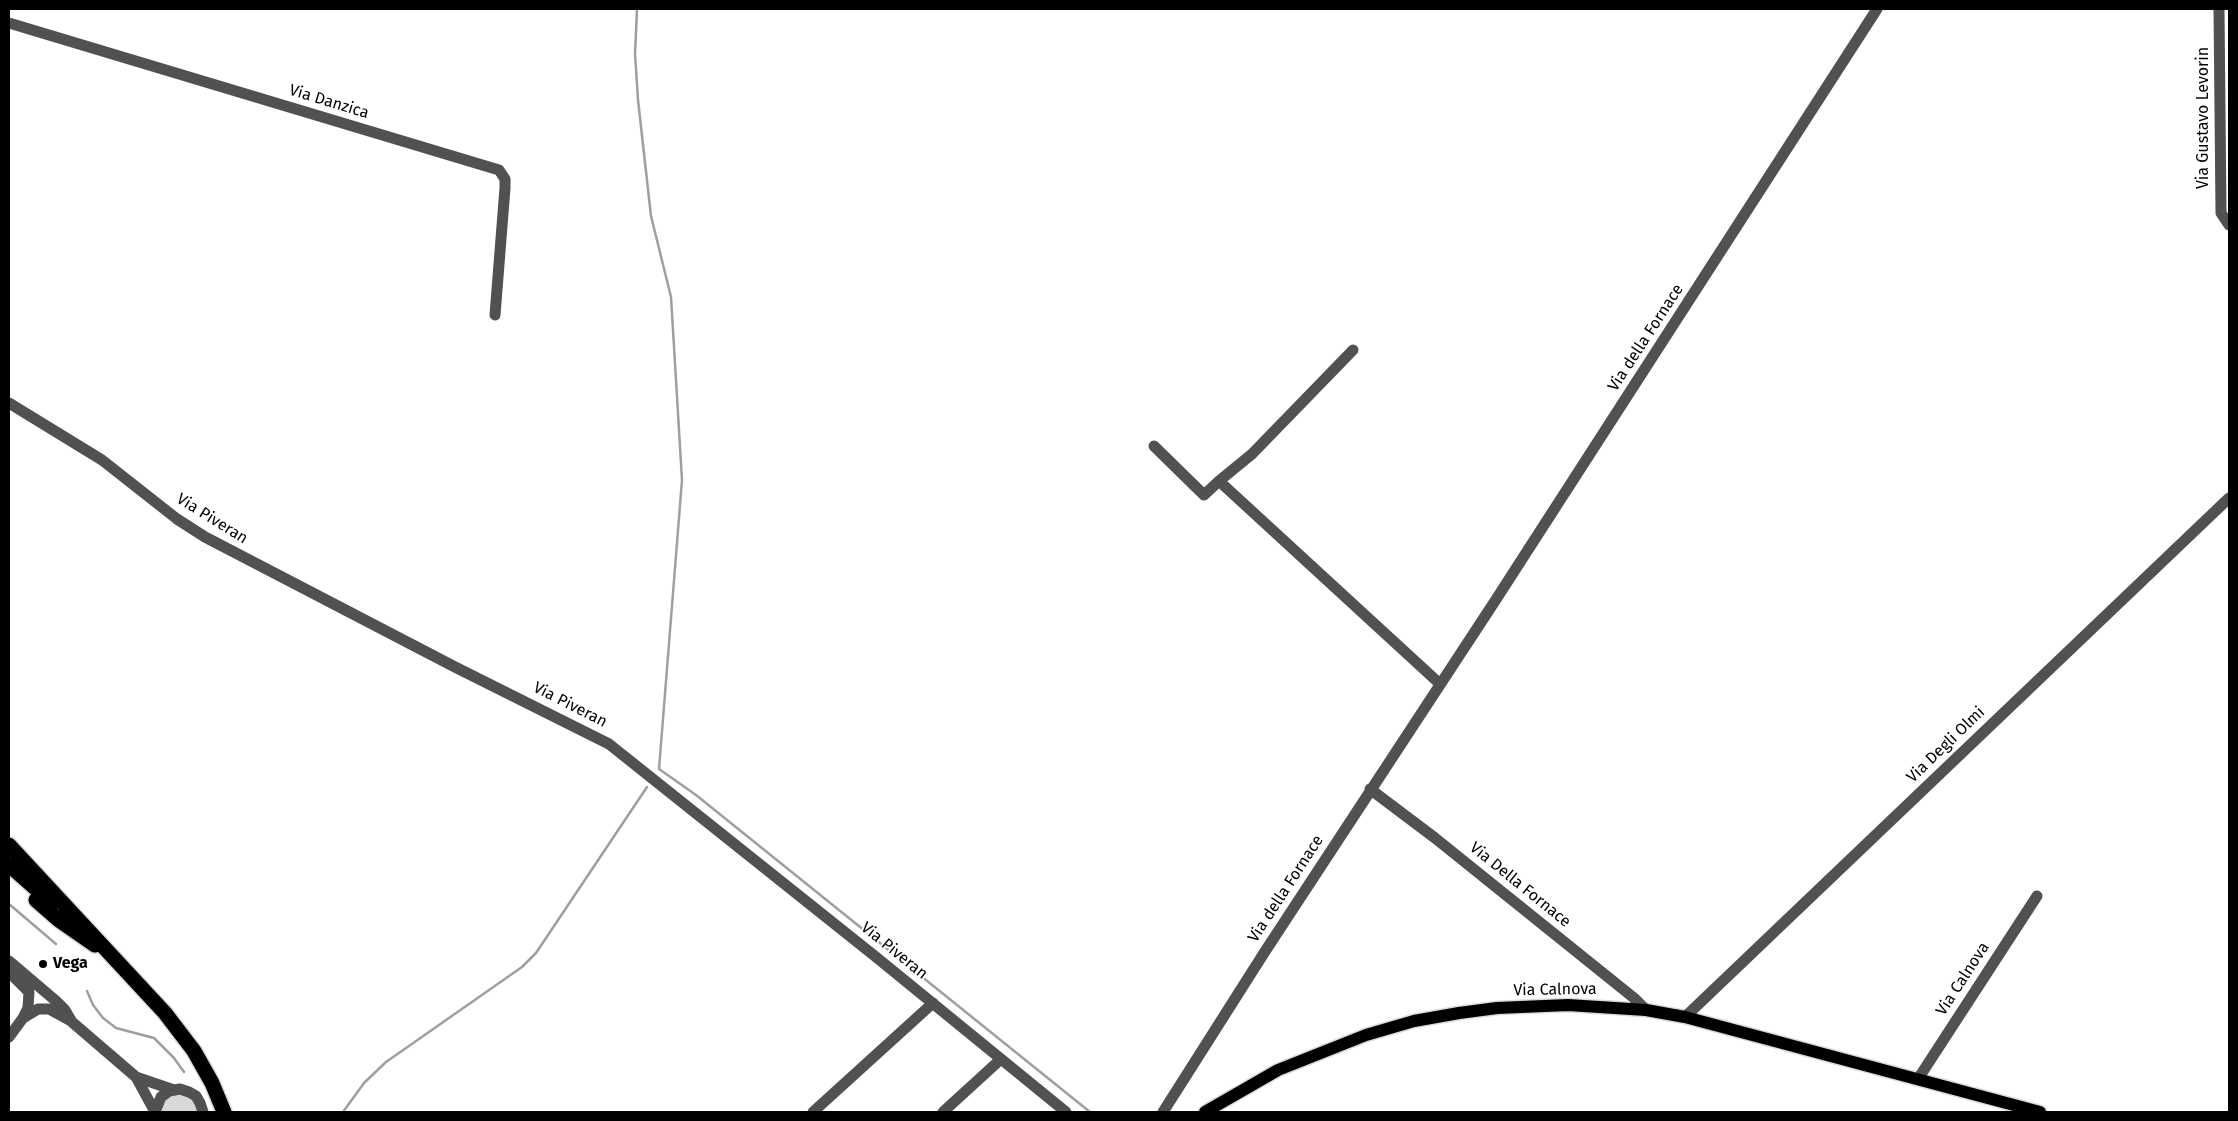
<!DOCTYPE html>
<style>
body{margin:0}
#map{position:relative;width:2238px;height:1121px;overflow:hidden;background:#fff;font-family:"Fira Sans",sans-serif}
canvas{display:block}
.frame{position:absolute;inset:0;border:10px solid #000;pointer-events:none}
</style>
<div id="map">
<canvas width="2238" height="1121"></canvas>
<div class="frame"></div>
</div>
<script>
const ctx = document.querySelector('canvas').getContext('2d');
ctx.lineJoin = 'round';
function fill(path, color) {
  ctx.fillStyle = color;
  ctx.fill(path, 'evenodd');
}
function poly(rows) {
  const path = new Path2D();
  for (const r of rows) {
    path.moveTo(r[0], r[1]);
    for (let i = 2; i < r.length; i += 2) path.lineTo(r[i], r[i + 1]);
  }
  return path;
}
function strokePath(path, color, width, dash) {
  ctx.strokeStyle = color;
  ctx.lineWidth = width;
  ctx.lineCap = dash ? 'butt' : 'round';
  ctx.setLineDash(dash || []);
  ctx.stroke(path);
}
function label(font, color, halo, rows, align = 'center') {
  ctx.font = font + ' "Fira Sans",sans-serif';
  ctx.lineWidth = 4;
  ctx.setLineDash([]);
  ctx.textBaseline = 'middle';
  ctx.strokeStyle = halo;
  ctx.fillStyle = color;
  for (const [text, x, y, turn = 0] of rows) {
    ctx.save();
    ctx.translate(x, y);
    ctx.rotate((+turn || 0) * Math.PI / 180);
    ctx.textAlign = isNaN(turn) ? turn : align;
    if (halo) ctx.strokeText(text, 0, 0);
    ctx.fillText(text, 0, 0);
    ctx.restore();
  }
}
fill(poly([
 [182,1093,194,1100,199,1112,160,1112,164,1101,169,1096]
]), '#d8d8d8');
strokePath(poly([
 [637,9,635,54,638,100,651,216,671,297,682,480,659,769,696,795,1090,1112],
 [9,904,56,944],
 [87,991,93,1005,103,1018,116,1028,154,1038,174,1058,184,1072],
 [343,1112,364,1083,386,1062,522,967,536,953,647,787]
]), '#9f9f9f', 2.5);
const major = poly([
 [1205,1112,1278,1070,1366,1035,1414,1021,1459,1013,1497,1008,1568,1005,1646,1010,1685,1017,2040,1112]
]);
const highway = poly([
 [9,845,165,1013,194,1051,212,1083,224,1112],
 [9,865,52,903],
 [36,900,59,920,95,945]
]);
strokePath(major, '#dbdbdb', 15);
strokePath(highway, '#dbdbdb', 18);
strokePath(poly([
 [2219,9,2221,213,2229,225],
 [9,23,499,170,505,179,505,188,495,315],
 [1353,350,1252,454,1219,481,1440,684],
 [9,403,102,460,177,519,205,537,455,667,609,744,876,957,1066,1112],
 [1154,446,1204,495,1219,481],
 [1370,789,1435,838,1634,998,1646,1010],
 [9,961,56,1001,65,1010,72,1022,136,1077,174,1090],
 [9,972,29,992,28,1008,23,1018],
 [1685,1017,2229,498],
 [9,1037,23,1018,38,1009,49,1009,71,1021],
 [136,1077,155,1112],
 [1918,1079,2037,896],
 [155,1112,161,1097,169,1091,180,1089,189,1092,196,1096,200,1103,203,1112],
 [813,1112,933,1003],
 [943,1112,1001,1059],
 [1163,1112,1264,953,1495,601,1877,9]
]), '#515151', 11);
strokePath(major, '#000', 12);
strokePath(highway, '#000', 15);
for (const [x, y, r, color] of [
 [43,964,5,"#000"]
]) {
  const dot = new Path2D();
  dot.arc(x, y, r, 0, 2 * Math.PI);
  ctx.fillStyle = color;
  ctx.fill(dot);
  strokePath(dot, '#fff', 2);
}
label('16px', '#000', '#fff', [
 ["Via Danzica",329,102,17],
 ["Via Gustavo Levorin",2204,118,-90],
 ["Via della Fornace",1646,338,-57],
 ["Via Piveran",212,519,32],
 ["Via Piveran",570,705,27],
 ["Via Degli Olmi",1946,745,-44],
 ["Via Della Fornace",1520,885,39],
 ["Via della Fornace",1286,889,-57],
 ["Via Piveran",894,951,39],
 ["Via Calnova",1963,979,-57],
 ["Via Calnova",1555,990,-1]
]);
label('bold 16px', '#000', '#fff', [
 ["Vega",53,964]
], 'left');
</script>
